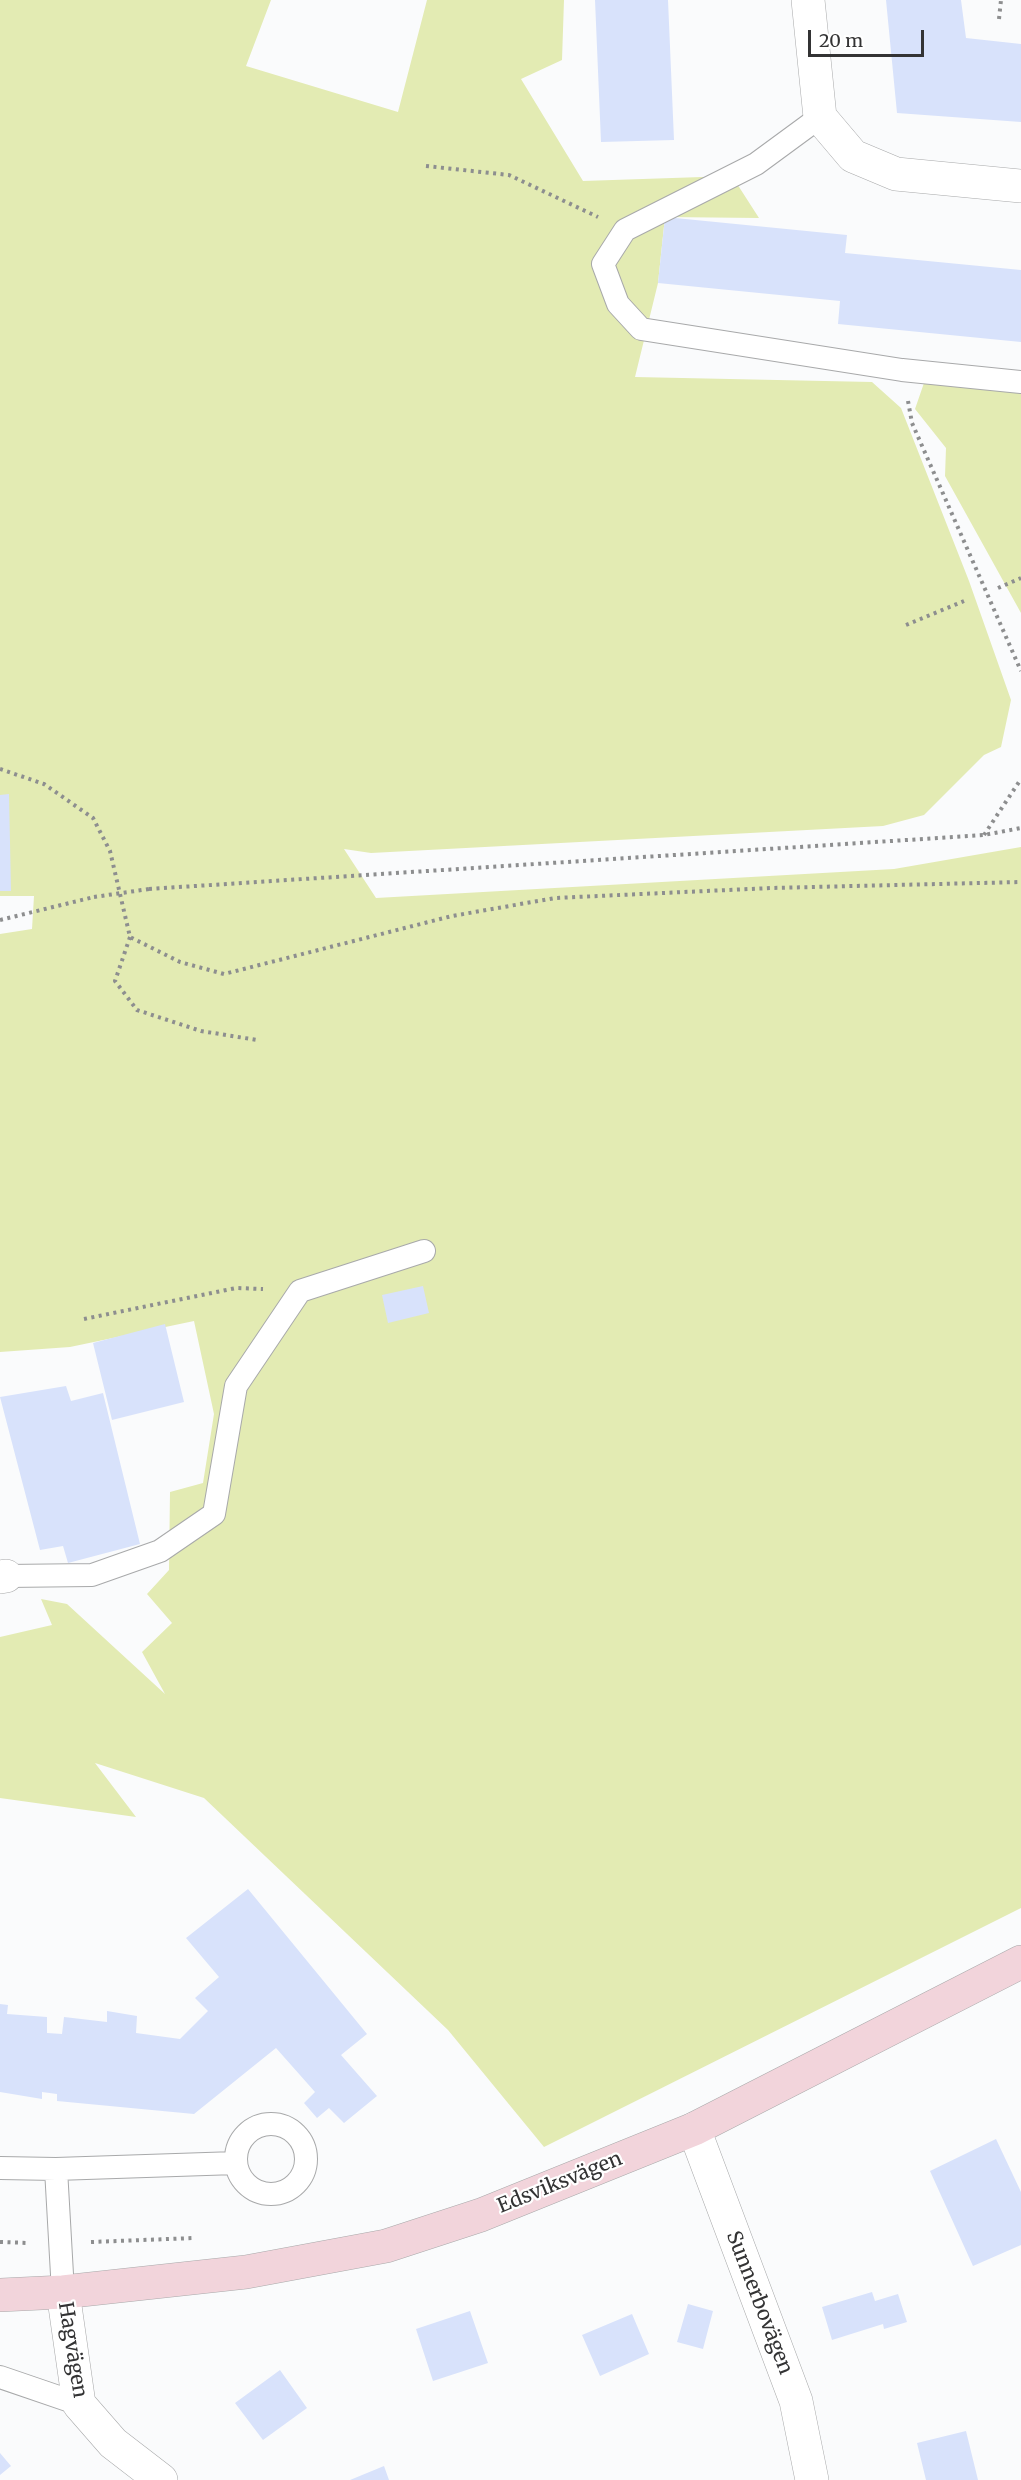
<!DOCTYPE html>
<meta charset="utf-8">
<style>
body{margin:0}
#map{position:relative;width:1021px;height:2480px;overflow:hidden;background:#fafbfc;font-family:Merriweather,serif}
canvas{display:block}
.scale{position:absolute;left:808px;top:30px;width:116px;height:27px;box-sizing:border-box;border:3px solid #333334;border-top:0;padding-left:8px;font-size:18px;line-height:21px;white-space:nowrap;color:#333334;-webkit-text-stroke:4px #fff;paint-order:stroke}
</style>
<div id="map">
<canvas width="1021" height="2480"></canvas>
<div class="scale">20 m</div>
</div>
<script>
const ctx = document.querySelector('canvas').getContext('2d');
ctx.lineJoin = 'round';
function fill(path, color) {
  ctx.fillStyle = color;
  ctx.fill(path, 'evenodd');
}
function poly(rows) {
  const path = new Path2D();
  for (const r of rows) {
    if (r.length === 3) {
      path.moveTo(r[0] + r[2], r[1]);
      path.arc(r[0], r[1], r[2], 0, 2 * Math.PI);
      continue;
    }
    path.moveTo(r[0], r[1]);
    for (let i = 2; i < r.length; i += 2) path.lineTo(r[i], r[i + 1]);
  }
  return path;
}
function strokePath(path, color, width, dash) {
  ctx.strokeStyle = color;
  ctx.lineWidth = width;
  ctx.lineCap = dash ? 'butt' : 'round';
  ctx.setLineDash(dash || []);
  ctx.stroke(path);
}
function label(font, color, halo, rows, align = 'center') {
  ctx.font = font + ' Merriweather,serif';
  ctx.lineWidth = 4.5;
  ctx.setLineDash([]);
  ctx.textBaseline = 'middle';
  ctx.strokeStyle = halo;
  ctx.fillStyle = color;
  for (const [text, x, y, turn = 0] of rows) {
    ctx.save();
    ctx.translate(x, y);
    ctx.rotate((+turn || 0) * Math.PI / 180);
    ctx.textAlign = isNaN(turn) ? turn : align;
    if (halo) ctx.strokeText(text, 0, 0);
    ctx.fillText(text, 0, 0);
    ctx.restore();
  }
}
fill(poly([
 [0,0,271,0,246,66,398,112,427,0,564,0,562,60,521,79,583,181,732,176,759,218,665,217,658,283,635,377,872,382,901,408,969,581,1011,700,1001,747,984,755,924,815,883,826,371,853,344,849,376,898,894,869,1021,847,1021,1908,544,2147,448,2030,204,1798,95,1763,136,1817,0,1798,0,1637,52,1625,41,1599,67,1604,165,1694,142,1652,172,1623,147,1594,169,1570,170,1492,203,1483,214,1414,194,1321,70,1347,0,1352,0,934,32,929,34,896,0,896],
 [924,383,1021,390,1021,613,945,476,946,448,915,409]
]), '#e3ebb3');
fill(poly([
 [595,0,668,0,674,140,601,142],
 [886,0,961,0,966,38,1021,44,1021,122,897,113],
 [665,217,847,235,845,253,1021,270,1021,342,838,324,840,301,658,283],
 [9,794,11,891,0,891,0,795],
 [423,1286,429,1313,388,1323,382,1295],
 [165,1324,184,1402,112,1420,93,1343],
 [66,1386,71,1401,103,1393,140,1544,68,1563,63,1546,40,1550,0,1397],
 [248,1889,367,2034,341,2055,377,2096,344,2123,329,2108,317,2118,304,2103,315,2092,276,2048,194,2114,57,2101,57,2094,42,2092,42,2099,0,2092,0,2004,8,2005,7,2014,47,2017,47,2033,62,2034,64,2017,107,2022,107,2011,137,2016,136,2033,180,2039,208,2011,195,1998,219,1977,186,1938],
 [996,2139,1021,2192,1021,2245,973,2266,930,2171],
 [872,2292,875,2301,898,2294,907,2322,884,2329,883,2324,832,2340,822,2307],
 [688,2304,713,2311,703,2349,677,2342],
 [470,2311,488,2363,433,2381,416,2329],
 [632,2314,649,2354,600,2376,582,2335],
 [280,2370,307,2408,263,2440,235,2403],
 [966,2431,978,2480,926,2480,917,2443],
 [0,2453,11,2466,0,2475],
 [384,2466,389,2480,350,2480]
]), '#d8e2fb');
const lane = poly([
 [820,117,756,164,625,230,603,264,618,304,641,329,902,370,1021,382],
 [6,1576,92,1575,160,1551,214,1514,236,1386,300,1291,424,1251],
 [271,2159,35],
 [0,2168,56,2169,236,2163],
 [56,2169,63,2292],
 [0,2377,79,2404]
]);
const street = poly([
 [808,0,820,117,853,156,896,174,1021,186],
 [0,1577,6,1576],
 [694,2129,796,2401,812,2480],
 [63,2292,79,2404,113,2443,161,2480]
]);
const secondary = poly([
 [0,2295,63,2292,246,2272,386,2246,481,2215,694,2129,1021,1962]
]);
strokePath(lane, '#a8a9aa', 24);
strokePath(street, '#a8a9aa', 34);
strokePath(secondary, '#a8a9aa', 34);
strokePath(poly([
 [999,19,1001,0],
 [426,166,509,175,598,217],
 [908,401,912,423,1021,671],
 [998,588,1021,578],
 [906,625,964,601],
 [0,769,44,784,93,818,110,851,130,937,180,962,224,974,452,916,555,898,771,888,1021,882],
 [984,835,1021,779],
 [149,889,984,835,1021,828],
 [0,920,94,897],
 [130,937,115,981,137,1010,201,1031,257,1040],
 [84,1319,236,1288,263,1289],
 [0,2242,29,2243],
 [91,2242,194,2238]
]), '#8d8e8f', 4, [3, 4.5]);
strokePath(lane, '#fff', 22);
strokePath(street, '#fff', 33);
strokePath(secondary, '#f2d4db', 33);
strokePath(poly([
 [94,897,149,889]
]), '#8d8e8f', 4, [3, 4.5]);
label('20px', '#333334', '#fff', [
 ["Edsviksvägen",560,2183,-22],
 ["Sunnerbovägen",759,2303,69],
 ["Hagvägen",72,2350,81]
]);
</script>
